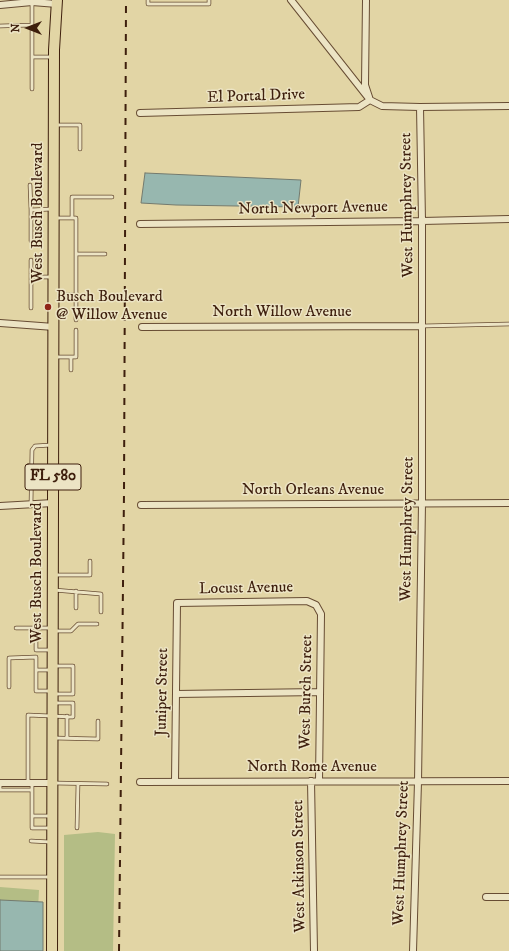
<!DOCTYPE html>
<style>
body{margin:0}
#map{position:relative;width:509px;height:951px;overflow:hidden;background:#e2d5a5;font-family:"IM FELL DW Pica",serif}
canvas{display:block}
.north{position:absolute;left:8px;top:8px;width:40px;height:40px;-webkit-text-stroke:3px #ece4c4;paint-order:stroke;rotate:270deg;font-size:11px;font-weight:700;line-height:16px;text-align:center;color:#3e1f0d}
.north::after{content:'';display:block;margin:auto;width:14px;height:18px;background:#3e1f0d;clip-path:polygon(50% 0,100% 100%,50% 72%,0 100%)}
</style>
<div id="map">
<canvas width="509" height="951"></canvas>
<div class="north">N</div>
</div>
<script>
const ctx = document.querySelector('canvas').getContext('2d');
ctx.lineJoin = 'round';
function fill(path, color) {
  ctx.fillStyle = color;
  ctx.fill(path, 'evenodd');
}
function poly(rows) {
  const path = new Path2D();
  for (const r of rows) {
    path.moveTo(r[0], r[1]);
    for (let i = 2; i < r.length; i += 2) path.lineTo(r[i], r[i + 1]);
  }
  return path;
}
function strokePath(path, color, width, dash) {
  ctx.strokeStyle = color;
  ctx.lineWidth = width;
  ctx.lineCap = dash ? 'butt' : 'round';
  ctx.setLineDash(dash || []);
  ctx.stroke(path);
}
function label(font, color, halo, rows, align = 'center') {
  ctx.font = font + ' "IM FELL DW Pica",serif';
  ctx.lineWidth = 3;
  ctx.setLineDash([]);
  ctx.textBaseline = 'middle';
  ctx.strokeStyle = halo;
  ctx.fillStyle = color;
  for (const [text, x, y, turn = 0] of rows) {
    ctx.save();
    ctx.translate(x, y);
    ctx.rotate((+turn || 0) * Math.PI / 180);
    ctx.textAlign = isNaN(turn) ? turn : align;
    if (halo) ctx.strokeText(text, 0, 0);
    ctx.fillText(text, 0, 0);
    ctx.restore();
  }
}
fill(poly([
 [98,832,115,834,113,951,64,951,64,835],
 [0,887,39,890,36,951,0,951]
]), '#b4bd85');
const water = poly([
 [145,173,301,180,298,207,176,205,141,203,145,173],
 [0,900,43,902,43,951,0,951,0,900]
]);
fill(water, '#97b7af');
strokePath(water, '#737a6e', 1);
const service = poly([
 [148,0,148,4,209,4,209,0],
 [32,3,32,57,52,57],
 [0,26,32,25],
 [32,57,32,89],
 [56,125,80,125,80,149],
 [30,185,31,210,52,209],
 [31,210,31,241],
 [56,218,76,218,76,320],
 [72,218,72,197,112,197],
 [76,254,105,254],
 [31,260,31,277],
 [56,295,76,295],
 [31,308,31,277,52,277],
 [422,326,509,324],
 [55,357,76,357,76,330],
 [71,370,71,357],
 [31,504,32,450,35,446,51,445],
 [54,575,90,575,90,561],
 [54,590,101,594,101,612],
 [76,608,76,591],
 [16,628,36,628],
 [50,628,36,628,36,650,50,650],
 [54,631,71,631,78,624,97,624],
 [54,666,73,666,73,694,54,694],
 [9,687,9,658,36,657,36,670],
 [50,691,36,691,36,670,50,670],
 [54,738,98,739,98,721],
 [67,738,67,716],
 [0,783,0,790,32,790],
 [28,783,28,715,73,717,73,703,55,703],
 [32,783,32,828,50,828],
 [54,783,107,784],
 [32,816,50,816],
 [77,828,78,784],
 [31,841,50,842],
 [0,877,50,877]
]);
const minor = poly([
 [291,0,370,100,382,106,420,107,509,106],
 [0,5,32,2,57,4],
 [140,113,359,107,370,100,365,85,366,0],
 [140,224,422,221,509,219],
 [0,323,54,327],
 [142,327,422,326],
 [141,505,509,503],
 [0,506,53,503],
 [176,694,320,692],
 [175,781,177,603,307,601,316,605,321,614,319,781],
 [311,781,314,951],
 [140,782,509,781],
 [0,783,52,783],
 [486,897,509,897],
 [413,951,418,782,422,503,422,221,420,107]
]);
const primary = poly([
 [52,951,54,50,57,0]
]);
strokePath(service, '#674c33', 4.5);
strokePath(minor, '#674c33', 8);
strokePath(primary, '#3e1f0d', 12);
strokePath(service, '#ece4c4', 3);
strokePath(minor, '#ece4c4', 6);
strokePath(primary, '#e2d5a5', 10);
strokePath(poly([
 [119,951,124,493,126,0]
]), '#3e1f0d', 2, [7, 7]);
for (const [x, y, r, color] of [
 [48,307,4,"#8f2418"]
]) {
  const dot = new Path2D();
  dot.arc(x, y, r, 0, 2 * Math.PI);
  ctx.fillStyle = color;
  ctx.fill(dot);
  strokePath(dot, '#ece4c4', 1.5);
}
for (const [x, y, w] of [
 [53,477,56]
]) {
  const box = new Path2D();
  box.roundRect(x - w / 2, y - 13, w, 26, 3);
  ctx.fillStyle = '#ece4c4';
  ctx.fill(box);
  strokePath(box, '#3e1f0d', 1);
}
label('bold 15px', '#3e1f0d', null, [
 ["FL 580",53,477]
]);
label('16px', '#3e1f0d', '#ece4c4', [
 ["El Portal Drive",256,97,-2],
 ["West Humphrey Street",408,205,-91],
 ["North Newport Avenue",313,209,-1],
 ["West Busch Boulevard",39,213,-90],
 ["North Willow Avenue",282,313],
 ["North Orleans Avenue",313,491],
 ["West Humphrey Street",408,529,-89],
 ["West Busch Boulevard",38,573,-90],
 ["Locust Avenue",246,589,-1],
 ["Juniper Street",163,692,-89],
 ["West Burch Street",307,692,-89],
 ["North Rome Avenue",312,768],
 ["West Humphrey Street",402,853,-88],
 ["West Atkinson Street",300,866,-91]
]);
label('16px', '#3e1f0d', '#ece4c4', [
 ["Busch Boulevard",56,298],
 ["@ Willow Avenue",56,316]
], 'left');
</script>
